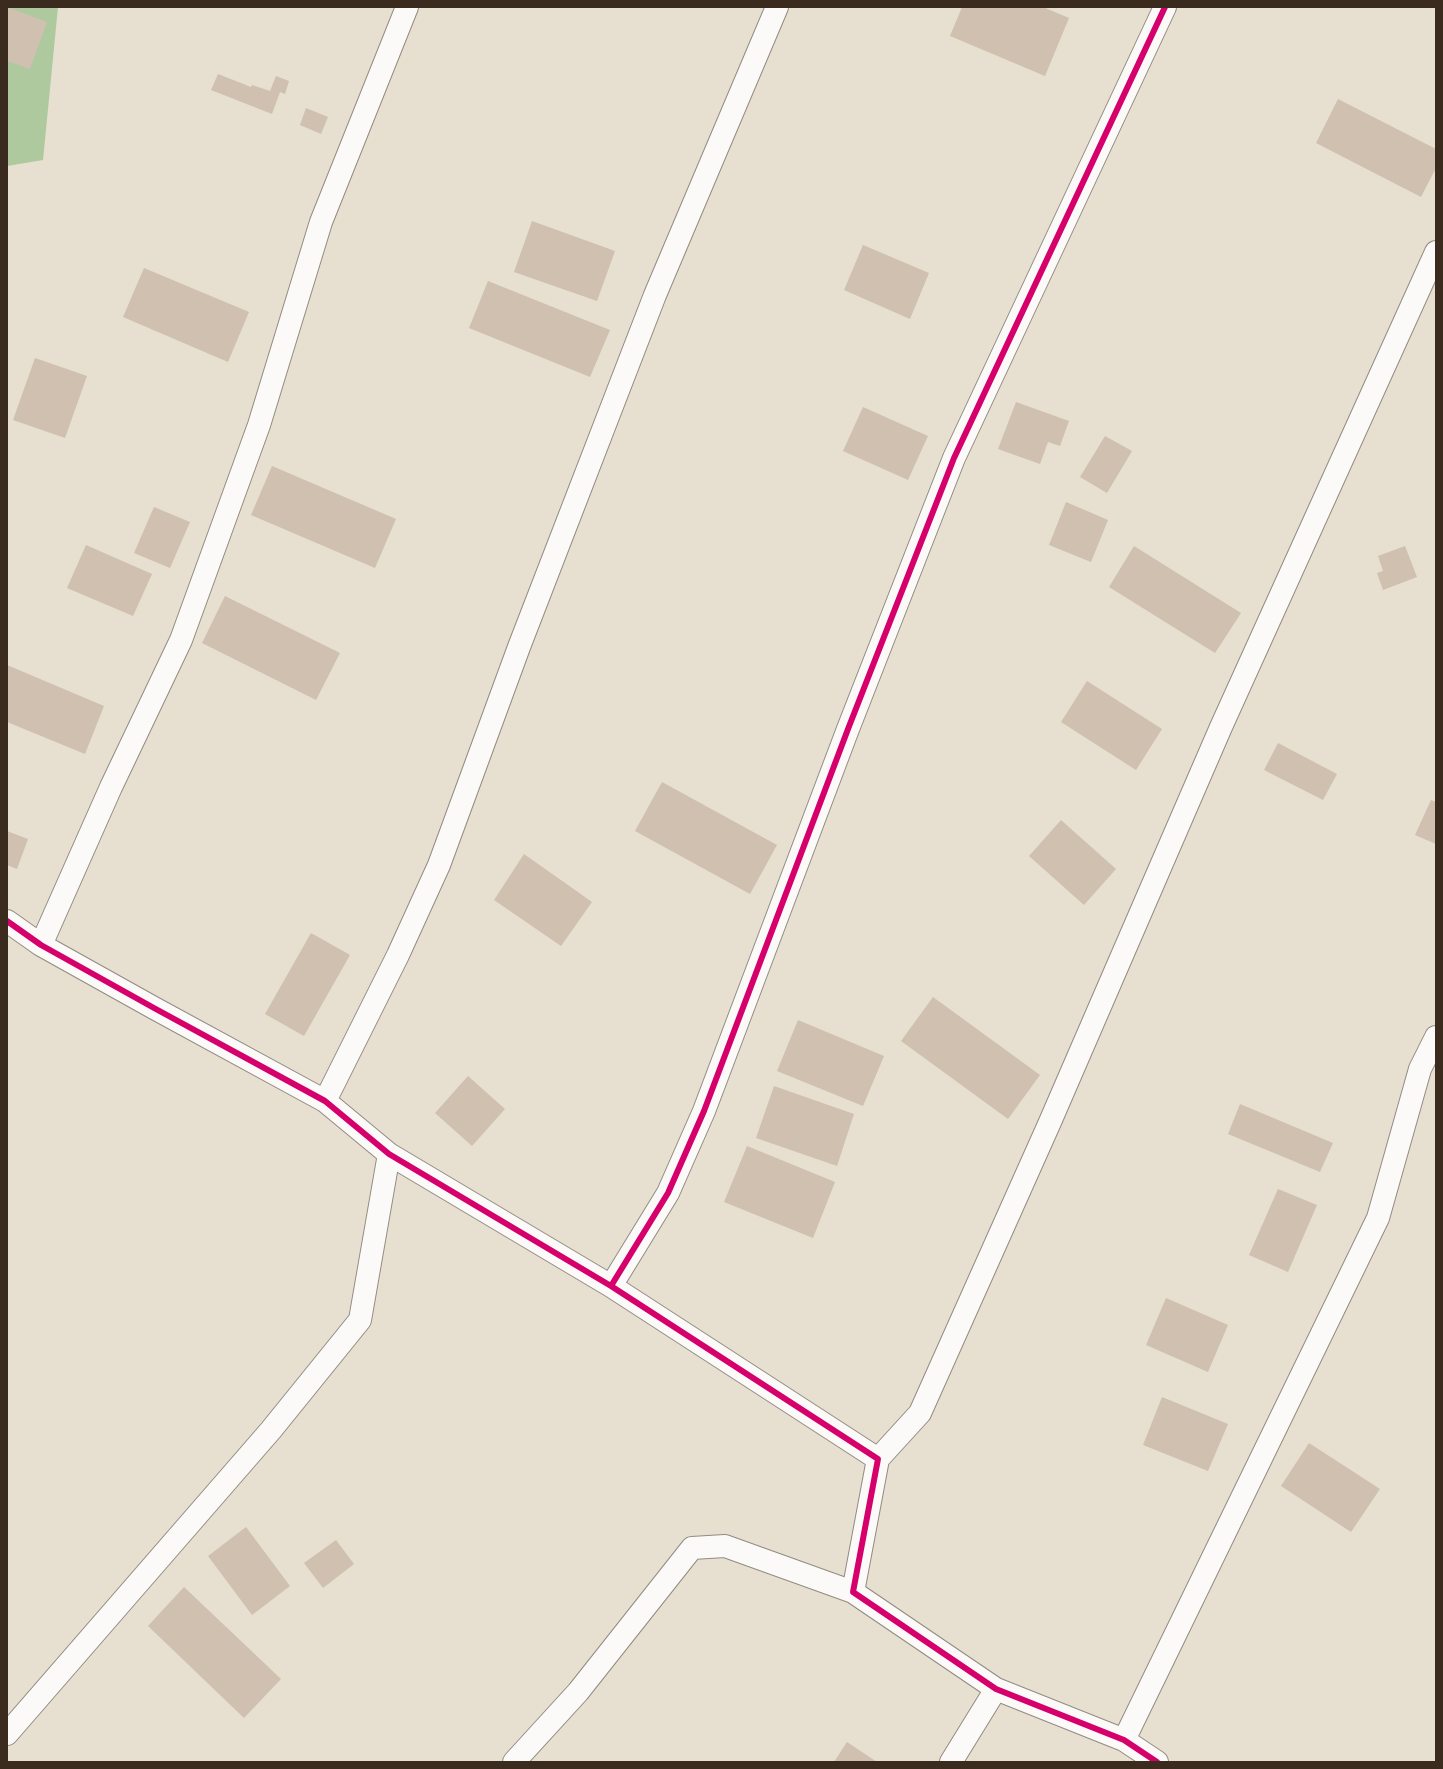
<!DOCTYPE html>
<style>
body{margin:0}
#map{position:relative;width:1443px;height:1769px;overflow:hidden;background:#e7dfd0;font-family:Alegreya,serif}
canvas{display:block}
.frame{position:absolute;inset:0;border:8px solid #3b2a1e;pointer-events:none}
</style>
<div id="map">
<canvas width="1443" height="1769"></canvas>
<div class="frame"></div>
</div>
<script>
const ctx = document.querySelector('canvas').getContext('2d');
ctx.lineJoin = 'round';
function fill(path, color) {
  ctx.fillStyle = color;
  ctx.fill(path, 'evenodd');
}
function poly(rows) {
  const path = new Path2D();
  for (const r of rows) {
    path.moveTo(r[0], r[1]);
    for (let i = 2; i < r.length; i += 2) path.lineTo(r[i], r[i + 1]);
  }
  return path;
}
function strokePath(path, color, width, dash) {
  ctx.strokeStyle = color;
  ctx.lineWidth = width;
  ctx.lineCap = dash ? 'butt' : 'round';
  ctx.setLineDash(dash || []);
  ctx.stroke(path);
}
fill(poly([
 [7,7,58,7,43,160,7,166]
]), '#aec99d');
fill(poly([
 [7,7,47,22,30,69,7,61],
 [962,7,1043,7,1069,18,1045,76,950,36],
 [218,74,251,87,252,85,270,91,276,76,289,81,285,94,280,92,272,114,211,90],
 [1338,99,1436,149,1436,168,1421,197,1316,143],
 [306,108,328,117,321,134,300,125],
 [532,221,615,251,597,301,514,272],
 [863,245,929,273,910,319,844,290],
 [144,268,249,312,228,362,123,317],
 [488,281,610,330,590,377,469,328],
 [35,358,87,376,65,438,13,420],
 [1016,402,1069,421,1060,446,1048,442,1040,464,998,449],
 [863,407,928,436,908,480,843,451],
 [1105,436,1132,451,1107,493,1080,477],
 [272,466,396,519,375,568,251,515],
 [1066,502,1108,520,1091,562,1049,545],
 [154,507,190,522,170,568,134,553],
 [86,545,152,574,133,616,67,588],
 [1134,546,1241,613,1215,653,1109,587],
 [1405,546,1417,577,1383,590,1377,573,1383,571,1378,556],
 [225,596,340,653,316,700,202,643],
 [7,665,104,706,85,754,7,722],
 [1087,681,1162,729,1136,770,1061,722],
 [1278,743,1337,774,1323,800,1264,770],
 [662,782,777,845,750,894,635,831],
 [1431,800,1436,802,1436,844,1415,835],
 [1061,820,1116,869,1084,905,1029,856],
 [7,831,28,839,17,869,7,865],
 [524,854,592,902,561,946,494,900],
 [311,933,350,955,304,1036,265,1014],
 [933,997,1040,1075,1008,1119,901,1041],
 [798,1020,884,1056,863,1106,777,1071],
 [468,1076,505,1109,472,1146,435,1113],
 [774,1086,854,1114,837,1166,756,1138],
 [1240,1104,1333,1143,1320,1172,1228,1134],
 [747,1146,835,1182,813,1238,724,1202],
 [1278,1189,1317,1205,1288,1272,1249,1255],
 [1166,1298,1228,1325,1208,1372,1146,1345],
 [1162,1397,1228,1424,1208,1471,1143,1445],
 [1309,1443,1380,1489,1351,1532,1281,1486],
 [246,1527,290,1586,252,1615,208,1556],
 [336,1540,354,1564,323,1588,304,1563],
 [184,1587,281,1679,244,1718,148,1626],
 [847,1742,877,1762,834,1762]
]), '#cfc0b0');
const street = poly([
 [7,921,41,945,154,1008,325,1101,389,1154,611,1286,878,1459,853,1592,996,1689,1124,1740,1157,1762],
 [41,945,111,787,181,640,259,425,321,222,407,7],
 [325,1101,398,955,439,865,519,647,655,295,777,7],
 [611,1286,668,1193,704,1111,848,729,954,458,1165,7],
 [878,1459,920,1413,1050,1122,1221,727,1436,252],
 [7,1734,271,1430,360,1320,389,1154],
 [1124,1740,1378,1218,1420,1069,1436,1037],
 [514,1762,578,1692,692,1548,725,1546,853,1592],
 [951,1762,996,1689]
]);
strokePath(street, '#928b81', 24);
strokePath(street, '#fbfaf8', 22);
strokePath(poly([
 [7,921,41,945,154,1008,325,1101,389,1154,611,1286,878,1459,853,1592,996,1689,1124,1740,1157,1762],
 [611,1286,668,1193,704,1111,848,729,954,458,1165,7]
]), '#d6006c', 6);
</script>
